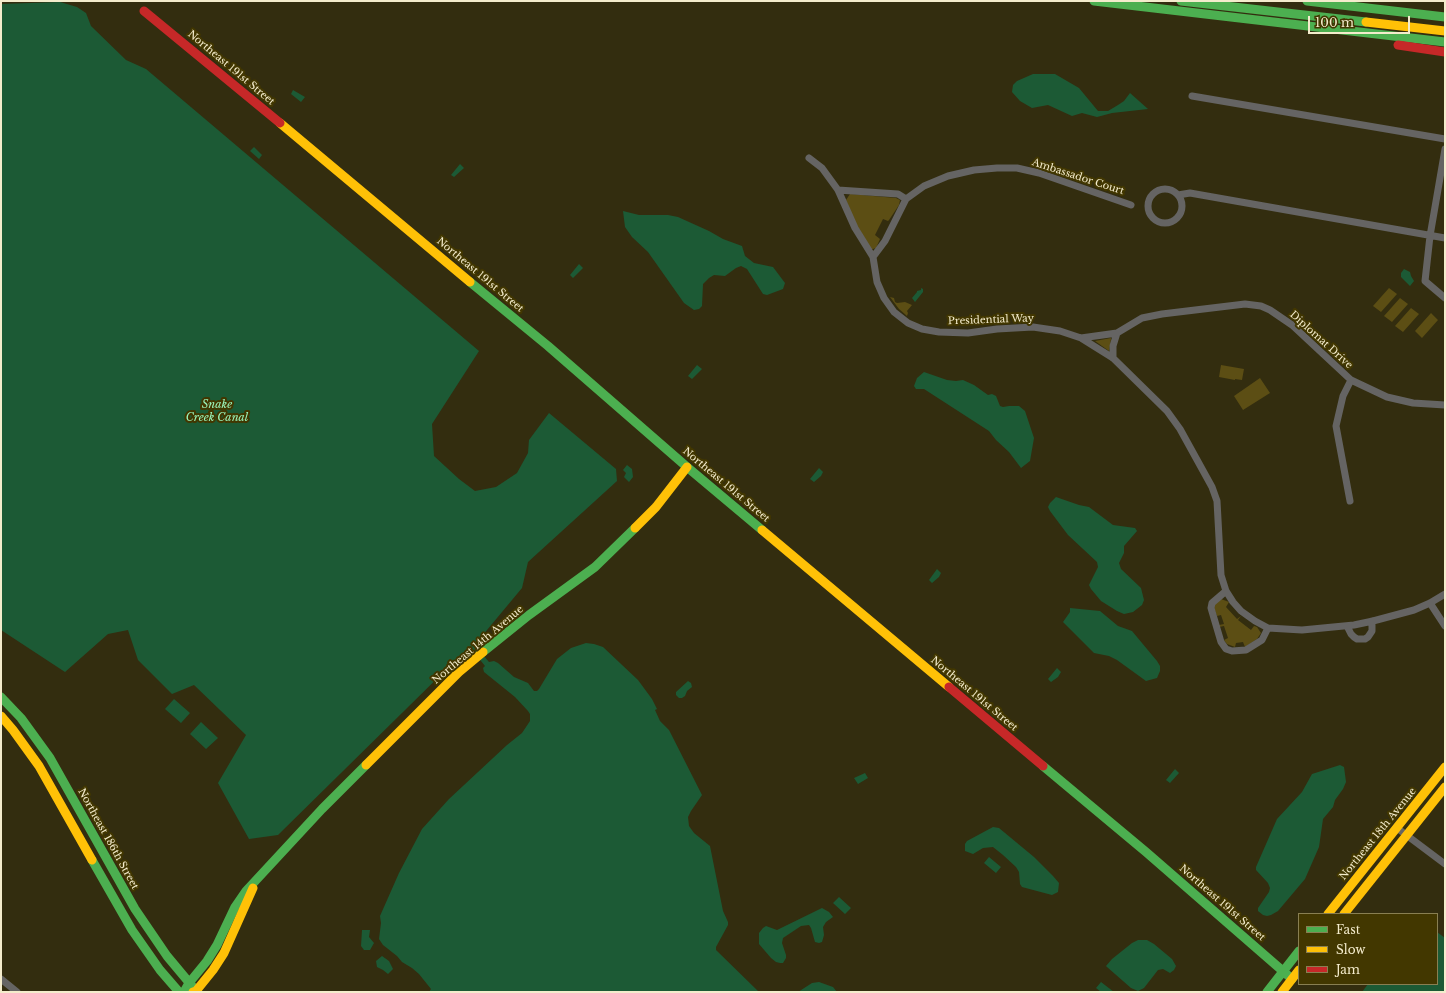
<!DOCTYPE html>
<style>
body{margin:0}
#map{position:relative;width:1446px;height:993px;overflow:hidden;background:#332d0f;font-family:"Libre Baskerville",serif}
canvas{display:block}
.frame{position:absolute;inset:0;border:2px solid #f4eccc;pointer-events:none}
.legend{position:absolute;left:1298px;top:913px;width:140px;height:72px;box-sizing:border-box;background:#423700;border:1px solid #897f52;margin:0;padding:5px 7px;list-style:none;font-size:12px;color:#f4eccc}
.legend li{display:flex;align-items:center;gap:8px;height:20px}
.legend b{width:20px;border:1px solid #897f52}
.scale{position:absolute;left:1308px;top:16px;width:102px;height:18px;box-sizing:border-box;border:2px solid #f4eccc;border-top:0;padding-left:5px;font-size:12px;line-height:14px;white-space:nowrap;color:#f4eccc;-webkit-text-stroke:3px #423700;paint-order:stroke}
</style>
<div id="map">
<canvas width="1446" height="993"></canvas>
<div class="frame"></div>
<ul class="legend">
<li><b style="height:5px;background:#4caf50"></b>Fast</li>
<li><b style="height:5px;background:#ffc107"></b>Slow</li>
<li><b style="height:5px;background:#c62828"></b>Jam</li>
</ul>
<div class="scale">100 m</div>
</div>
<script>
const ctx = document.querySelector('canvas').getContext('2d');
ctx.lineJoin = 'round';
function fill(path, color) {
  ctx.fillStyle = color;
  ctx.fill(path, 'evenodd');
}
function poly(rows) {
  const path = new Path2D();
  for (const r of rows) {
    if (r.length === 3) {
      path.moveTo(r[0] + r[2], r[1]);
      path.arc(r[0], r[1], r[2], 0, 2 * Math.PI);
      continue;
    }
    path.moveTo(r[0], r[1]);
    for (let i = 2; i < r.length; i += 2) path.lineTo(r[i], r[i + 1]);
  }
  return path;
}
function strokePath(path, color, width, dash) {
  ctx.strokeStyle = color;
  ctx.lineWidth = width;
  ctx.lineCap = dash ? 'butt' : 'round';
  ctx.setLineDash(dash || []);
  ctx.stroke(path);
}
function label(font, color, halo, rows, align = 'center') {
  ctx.font = font + ' "Libre Baskerville",serif';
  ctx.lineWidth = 4;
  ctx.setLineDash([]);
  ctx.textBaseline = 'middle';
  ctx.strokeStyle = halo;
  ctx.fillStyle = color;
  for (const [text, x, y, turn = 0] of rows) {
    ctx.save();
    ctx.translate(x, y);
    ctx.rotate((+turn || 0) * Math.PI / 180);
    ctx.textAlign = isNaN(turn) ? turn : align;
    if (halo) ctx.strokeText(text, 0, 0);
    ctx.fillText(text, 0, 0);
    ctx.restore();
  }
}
fill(poly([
 [850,194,896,198,900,200,899,205,889,220,888,221,883,219,875,235,880,239,876,248,873,249,871,249,853,219,846,200],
 [1389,288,1397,294,1381,312,1373,306],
 [890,297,894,298,895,302,897,303,905,302,912,305,907,311,908,313,907,316,899,309],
 [1400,298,1408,304,1392,322,1384,316],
 [1411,308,1419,314,1403,332,1395,326],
 [1431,313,1438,320,1422,338,1415,331],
 [1111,338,1111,339,1109,351,1095,341],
 [1221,365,1244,369,1242,380,1235,379,1235,380,1219,377],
 [1260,378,1270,393,1243,410,1234,396],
 [1221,599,1229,602,1226,607,1237,619,1241,616,1238,620,1251,630,1254,626,1257,627,1261,633,1257,639,1245,647,1243,642,1236,643,1235,647,1227,644,1224,640,1228,638,1224,626,1219,627,1219,625,1224,624,1221,615,1217,616,1214,608,1215,604]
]), '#5c4e14');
fill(poly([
 [60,2,77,7,86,13,91,26,126,60,146,69,479,351,432,424,434,456,459,479,475,491,496,487,517,473,528,453,529,440,549,413,616,469,617,481,528,562,522,588,477,642,477,648,489,662,494,661,498,663,514,677,528,683,534,691,537,691,539,689,557,659,571,648,586,643,594,644,603,647,638,680,652,699,657,709,655,710,660,721,669,730,702,795,691,811,688,817,689,826,694,833,710,846,723,911,728,922,728,925,716,947,716,950,759,992,429,992,431,989,419,974,412,968,402,962,397,956,383,945,379,939,381,923,380,916,399,873,422,829,449,799,507,745,522,733,530,721,530,714,528,711,515,697,484,672,483,668,485,666,473,651,465,651,278,835,249,839,218,783,246,735,194,685,172,694,138,660,128,630,108,634,65,672,1,630,1,4],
 [1033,74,1055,74,1079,88,1098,111,1108,111,1118,105,1124,101,1130,93,1148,109,1112,113,1097,117,1082,113,1072,116,1048,105,1032,108,1020,101,1012,92,1013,85,1017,81],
 [293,90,305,97,301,102,291,94],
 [254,147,262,155,259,159,250,151],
 [460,164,464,168,454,177,451,175],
 [623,211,639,215,668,215,678,217,709,231,723,239,742,246,745,256,754,263,773,267,785,283,783,289,767,295,763,294,747,269,741,266,736,268,725,276,714,275,709,278,703,284,702,306,699,309,694,310,684,303,648,252,632,237,625,227],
 [579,264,583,268,573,278,570,275],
 [1404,269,1410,272,1411,276,1414,281,1410,286,1401,277,1401,273],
 [921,288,923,289,923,292,915,302,912,298,917,292,917,291,921,290],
 [697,365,702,369,692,379,688,376],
 [924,372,947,380,956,381,963,380,974,385,988,395,992,394,996,396,1000,406,1003,407,1009,406,1019,406,1025,411,1034,438,1030,461,1021,468,1009,452,996,440,989,431,924,389,916,389,914,386,917,378],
 [627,465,632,469,633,477,629,482,624,477,626,473,623,470],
 [819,468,823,472,821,476,814,482,810,479],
 [1056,497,1079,505,1089,507,1113,525,1135,528,1137,531,1124,546,1124,553,1119,563,1121,569,1141,588,1144,600,1142,605,1133,612,1124,614,1117,611,1101,601,1091,589,1089,585,1098,567,1097,562,1068,535,1050,511,1048,507,1050,503],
 [937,569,941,573,939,577,932,583,929,580],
 [1070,608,1100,611,1118,626,1132,631,1157,661,1160,666,1160,671,1157,678,1146,681,1117,660,1109,656,1094,653,1063,622,1070,612],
 [1057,668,1061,672,1058,677,1051,682,1048,679],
 [688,681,691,683,692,687,687,691,685,696,682,698,679,698,676,695,676,692],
 [174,699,190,713,181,723,165,709],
 [201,722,218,738,206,749,190,734],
 [1340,765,1344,767,1346,782,1343,789,1335,800,1333,807,1323,819,1319,847,1305,879,1278,911,1271,915,1267,916,1263,915,1258,911,1258,908,1269,892,1270,888,1268,883,1256,870,1256,867,1277,819,1302,792,1312,774],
 [1175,769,1179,773,1170,783,1166,780],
 [865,773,868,778,858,784,854,778],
 [993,827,999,828,1034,857,1053,876,1059,883,1058,892,1052,895,1022,887,1020,884,1019,872,1016,867,1003,855,993,847,983,848,973,854,965,851,965,844,967,841],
 [989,857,1001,867,996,873,984,863],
 [839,897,851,908,845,914,833,903],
 [822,908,829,912,833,917,826,922,823,927,824,935,822,942,819,943,815,942,811,928,809,925,801,926,783,938,782,943,786,955,786,958,783,963,780,963,776,962,771,958,759,944,759,933,763,928,766,926,777,930],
 [362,930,370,930,369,937,374,943,370,950,364,950,361,946],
 [1437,932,1445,938,1445,992,1362,992,1368,984,1437,984],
 [1138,940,1147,940,1154,944,1172,959,1176,966,1174,970,1170,973,1163,969,1158,970,1144,988,1138,991,1131,988,1107,967,1106,966,1112,959,1132,943],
 [382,956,389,961,393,969,388,974,383,970,377,967,376,961],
 [819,982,833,987,837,992,798,992,812,983],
 [1101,982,1114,992,1101,992,1096,988]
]), '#1c5a35');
strokePath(poly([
 [1192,96,1445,139],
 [1445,149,1430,236,1425,281,1445,298],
 [809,158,822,168,838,190,855,228,873,257,877,282,884,298,894,312,908,323,922,329,939,332,968,333,997,329,1033,327,1060,331,1081,338,1117,333],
 [1165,206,17],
 [838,190,898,194,906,199],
 [1178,195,1190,193,1445,238],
 [873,257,885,241,906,199,924,186,948,176,974,170,997,168,1017,168,1039,173,1131,205],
 [1081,338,1113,358,1167,411,1180,429,1212,487,1217,501,1221,575,1226,591,1233,602,1241,611,1255,621,1268,628,1302,630,1354,625,1373,621,1414,610,1430,603,1445,594],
 [1113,358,1113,346,1117,333,1142,318,1162,314,1245,304,1261,306,1270,310,1292,325,1351,380,1387,397,1413,403,1445,405],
 [1350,501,1336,426,1343,396,1351,380],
 [1226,591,1212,603,1211,608,1221,642,1226,649,1232,651,1246,650,1262,640,1268,628],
 [1430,603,1445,626],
 [1347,626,1351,634,1354,637,1357,639,1365,639,1368,637,1372,631,1372,621],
 [1397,828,1445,864],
 [1,979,17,992]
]), '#656463', 7);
strokePath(poly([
 [1094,1,1445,42],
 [1181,1,1366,22],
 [1307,1,1445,17],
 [470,282,548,346,687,467,762,530],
 [483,652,529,615,595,567,635,528],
 [1,697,21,718,50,758,135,909,167,956,197,992],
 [1043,766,1146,852,1292,979],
 [92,860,132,930,160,970,179,992],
 [184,992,189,983,207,961,217,945,235,907,246,891,322,809,366,765],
 [1267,992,1299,951]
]), '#4caf50', 9);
strokePath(poly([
 [1366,22,1445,31],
 [280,123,470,282],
 [635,528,656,507,687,467],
 [762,530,949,687],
 [1,716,13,730,39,766,92,860],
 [366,765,459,672,483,652],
 [1328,914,1445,767],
 [1344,914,1445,787],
 [193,992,196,991,213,970,224,953,253,888],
 [1282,992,1299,970]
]), '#ffc107', 9);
strokePath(poly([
 [144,11,280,123],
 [1398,45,1445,52],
 [949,687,1043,766]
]), '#c62828', 9);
label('10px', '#f4eccc', '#423700', [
 ["Northeast 191st Street",231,68,40],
 ["Ambassador Court",1078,177,18],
 ["Northeast 191st Street",480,275,40],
 ["Presidential Way",991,320,-2],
 ["Diplomat Drive",1321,340,42],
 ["Northeast 191st Street",726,485,40],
 ["Northeast 14th Avenue",478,645,-40],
 ["Northeast 191st Street",974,694,40],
 ["Northeast 18th Avenue",1378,834,-51],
 ["Northeast 186th Street",108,839,61],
 ["Northeast 191st Street",1222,903,41]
]);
label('italic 11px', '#9af7bd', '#423700', [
 ["Snake",217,405],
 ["Creek Canal",217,418]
]);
</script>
